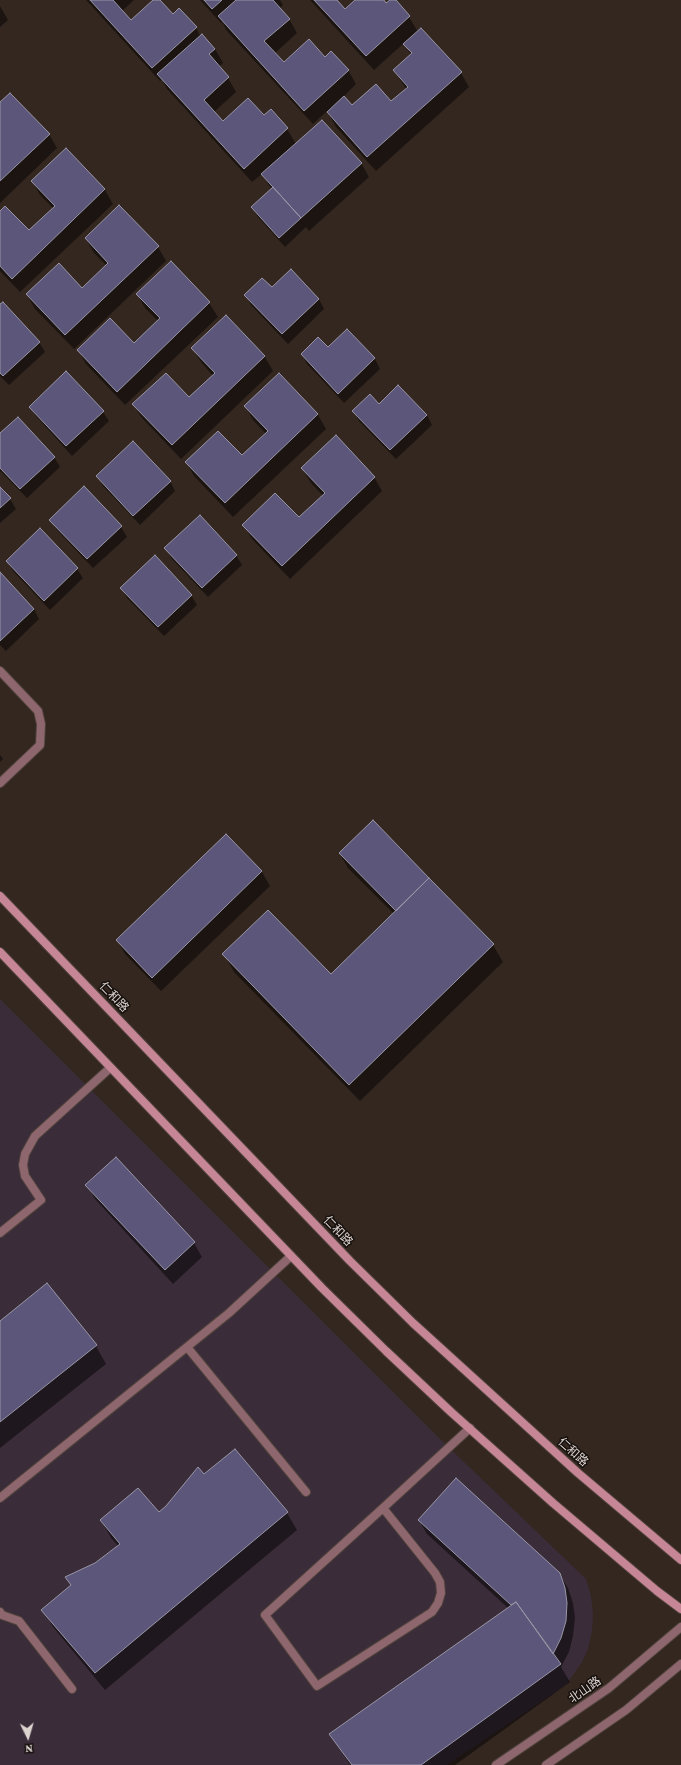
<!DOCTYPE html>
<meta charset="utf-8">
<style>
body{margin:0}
#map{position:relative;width:681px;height:1765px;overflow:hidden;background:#342720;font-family:"Crimson Pro",serif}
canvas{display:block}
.north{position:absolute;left:8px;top:1717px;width:40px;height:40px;-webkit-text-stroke:3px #17110e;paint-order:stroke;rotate:175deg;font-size:11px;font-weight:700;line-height:16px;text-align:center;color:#ddd4d0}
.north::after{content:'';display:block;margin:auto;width:14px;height:18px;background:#ddd4d0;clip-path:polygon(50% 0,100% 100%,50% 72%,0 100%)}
</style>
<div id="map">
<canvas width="681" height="1765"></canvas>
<div class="north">N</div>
</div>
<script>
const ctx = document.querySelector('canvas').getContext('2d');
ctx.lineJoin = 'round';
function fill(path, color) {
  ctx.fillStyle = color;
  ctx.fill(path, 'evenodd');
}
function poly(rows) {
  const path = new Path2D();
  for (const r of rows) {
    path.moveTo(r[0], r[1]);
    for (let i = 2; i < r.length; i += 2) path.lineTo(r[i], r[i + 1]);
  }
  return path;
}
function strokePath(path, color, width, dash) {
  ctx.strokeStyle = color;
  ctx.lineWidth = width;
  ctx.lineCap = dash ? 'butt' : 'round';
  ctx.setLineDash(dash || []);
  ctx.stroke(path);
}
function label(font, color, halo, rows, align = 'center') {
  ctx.font = font + ' "Crimson Pro","Noto Sans SC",serif';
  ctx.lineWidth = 3;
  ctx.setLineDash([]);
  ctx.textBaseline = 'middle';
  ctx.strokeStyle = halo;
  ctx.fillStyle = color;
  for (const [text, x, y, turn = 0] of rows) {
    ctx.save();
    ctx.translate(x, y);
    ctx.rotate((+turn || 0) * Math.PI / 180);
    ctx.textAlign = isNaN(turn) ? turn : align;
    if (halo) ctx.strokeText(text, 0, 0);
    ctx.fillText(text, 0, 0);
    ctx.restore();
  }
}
fill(poly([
 [0,999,441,1440,586,1579,591,1596,593,1614,592,1631,588,1649,582,1662,566,1685,447,1765,0,1765]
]), '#3b2c39');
fill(poly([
 [86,0,134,0,122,11,131,21,155,0,158,0,173,15,196,28,201,37,215,49,223,63,219,67,228,78,236,92,214,112,223,122,264,116,271,111,287,129,296,144,361,163,369,177,309,231,306,227,285,247,258,217,252,208,272,190,262,174,252,182,167,89,162,80,160,81],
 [200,0,280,0,283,5,279,9,289,19,297,33,274,54,283,64,325,58,348,70,356,84,343,97,352,107,391,102,406,89,394,70,411,55,404,43,374,70,310,0,336,0,345,10,356,0,382,0,386,4,391,0,394,0,409,17,418,32,461,73,469,87,376,171,336,127,327,111,313,124,227,31,222,22,221,23],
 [0,6,8,20,0,27],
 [0,104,49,134,57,148,0,203],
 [66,149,105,190,113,204,20,292,0,271,0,212,29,232,53,208,40,195,32,181],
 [119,207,158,247,166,261,74,349,35,309,27,295,82,289,107,266,94,253,86,239],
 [171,262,209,303,218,317,125,405,86,364,78,350,134,344,158,321,145,308,137,294],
 [272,289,319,299,324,309,288,344,251,305,246,295],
 [0,306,39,342,45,352,9,385,0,376],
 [226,317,265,357,273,371,181,459,142,418,133,404,189,399,213,376,201,362,192,348],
 [347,330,375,359,380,369,344,403,307,364,302,354,328,348],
 [279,374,318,415,326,429,233,517,194,476,186,462,242,457,266,434,253,420,245,406],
 [30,407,103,412,109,421,72,456,36,416],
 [353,411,427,415,432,425,396,459,359,421],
 [0,435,54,457,60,467,27,498,0,471],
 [302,469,374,477,382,491,290,579,252,539,244,525,299,519,323,496,311,483],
 [97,476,170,481,175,491,140,525,103,486],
 [0,488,10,499,16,509,0,523],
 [84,488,121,527,127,537,93,568,56,529,51,520],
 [166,548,236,555,242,565,208,597,171,558],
 [7,561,77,569,83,578,50,610,13,571],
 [0,573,34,609,39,619,6,651,0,645],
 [121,588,191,595,197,605,164,636,127,598],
 [0,755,3,759,0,762],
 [373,822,493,945,503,962,360,1101,234,972,224,954,331,975,394,914,348,868,340,854],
 [226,836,262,872,270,886,161,991,125,954,117,940],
 [87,1185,194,1243,202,1257,173,1284,95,1199],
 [47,1285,96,1346,106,1364,0,1448,0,1322],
 [235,1451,287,1513,297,1530,105,1690,53,1627,43,1610,71,1586,67,1578,95,1564,118,1546,111,1538,101,1520,158,1514],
 [419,1520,559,1574,568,1588,573,1603,575,1618,573,1636,569,1652,561,1667,570,1682,455,1765,350,1765,331,1734,508,1608,427,1534]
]), '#0007');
const building = poly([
 [90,0,113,0,131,20,153,0,160,0,173,14,179,8,197,27,152,68,90,0],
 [204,0,222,0,212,9,204,0],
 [236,0,273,0,290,19,264,41,284,62,309,39,325,57,331,51,349,70,304,111,218,16,236,0],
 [314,0,337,0,345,9,355,0,384,0,386,3,390,0,396,0,410,16,366,56,314,0],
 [421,28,462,72,367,157,327,112,344,96,352,105,376,84,391,101,408,87,393,70,412,53,403,44,421,28],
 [202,34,215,49,209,54,229,77,204,100,223,121,248,98,264,115,271,109,288,128,244,169,157,74,202,34],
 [10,93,50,134,0,181,0,102,10,93],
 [322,120,362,163,301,218,261,174,322,120],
 [66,148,105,189,12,279,0,266,0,211,5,206,29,230,55,206,31,181,66,148],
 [273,187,301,218,279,238,251,207,273,187],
 [119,205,159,246,65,335,26,294,59,263,82,288,108,263,85,238,119,205],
 [171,261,210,302,117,392,77,350,110,318,134,343,160,318,136,294,171,261],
 [291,269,319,299,282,334,244,295,262,278,272,287,291,269],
 [3,302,40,342,3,376,0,373,0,304,3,302],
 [226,315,265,356,172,445,132,404,166,373,189,397,215,373,191,348,226,315],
 [347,329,375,358,338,394,301,354,318,337,328,347,347,329],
 [66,371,104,411,66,446,29,407,66,371],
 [279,373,318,414,225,503,185,462,218,431,242,455,268,431,244,406,279,373],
 [398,385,427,415,390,450,352,411,370,394,379,404,398,385],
 [18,417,55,457,20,489,0,468,0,433,18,417],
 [336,435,375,477,282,566,242,525,275,493,299,517,325,493,301,468,336,435],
 [133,441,171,481,133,516,96,476,133,441],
 [84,486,122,526,87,559,49,520,84,486],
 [0,487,11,498,0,508,0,487],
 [200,515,237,555,202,588,164,548,200,515],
 [40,528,78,568,44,601,6,561,40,528],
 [155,555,192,595,158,627,120,588,155,555],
 [0,572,34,609,0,641,0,572],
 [373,820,429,878,396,911,339,853,373,820],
 [226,834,262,871,152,978,116,940,226,834],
 [429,878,494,944,349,1085,222,954,268,910,331,974,429,878],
 [116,1157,195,1242,165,1270,85,1185,116,1157],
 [47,1283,97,1345,0,1422,0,1321,47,1283],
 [235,1449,288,1512,95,1673,41,1610,71,1585,65,1577,95,1563,120,1544,100,1520,138,1488,159,1512,166,1506,198,1467,204,1474,235,1449],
 [456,1478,560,1573,565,1588,567,1603,566,1621,561,1638,553,1654,516,1602,511,1605,418,1520,456,1478],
 [516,1602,561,1664,421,1765,352,1765,329,1734,516,1602]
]);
fill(building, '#5c567a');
strokePath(building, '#9896a6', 1);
const service = poly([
 [0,671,38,711,41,724,40,745,0,783],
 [0,1233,41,1200,25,1176,23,1165,25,1154,35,1136,110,1068],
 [187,1347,306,1492],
 [0,1498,229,1313,291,1256],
 [383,1508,435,1573,440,1582,441,1593,438,1603,432,1612,317,1686,265,1615,383,1508,470,1428],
 [0,1612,2,1615,19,1621,72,1689]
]);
const tertiary = poly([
 [496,1765,609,1688,681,1627],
 [546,1765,626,1710,681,1664]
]);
const secondary = poly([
 [0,896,350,1261,413,1323,578,1473,681,1560],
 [0,952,322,1288,386,1351,451,1412,553,1503,657,1591,681,1609]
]);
strokePath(service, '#4f433c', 10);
strokePath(tertiary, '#4f433c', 10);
strokePath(secondary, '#4f433c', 10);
strokePath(service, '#8e666e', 8);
strokePath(tertiary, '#8e666e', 8);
strokePath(secondary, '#c68695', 8);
label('12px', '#ddd4d0', '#17110e', [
 ["仁和路",114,997,46],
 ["仁和路",338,1231,46],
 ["仁和路",573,1452,42],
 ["北山路",585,1690,-35]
]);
</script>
